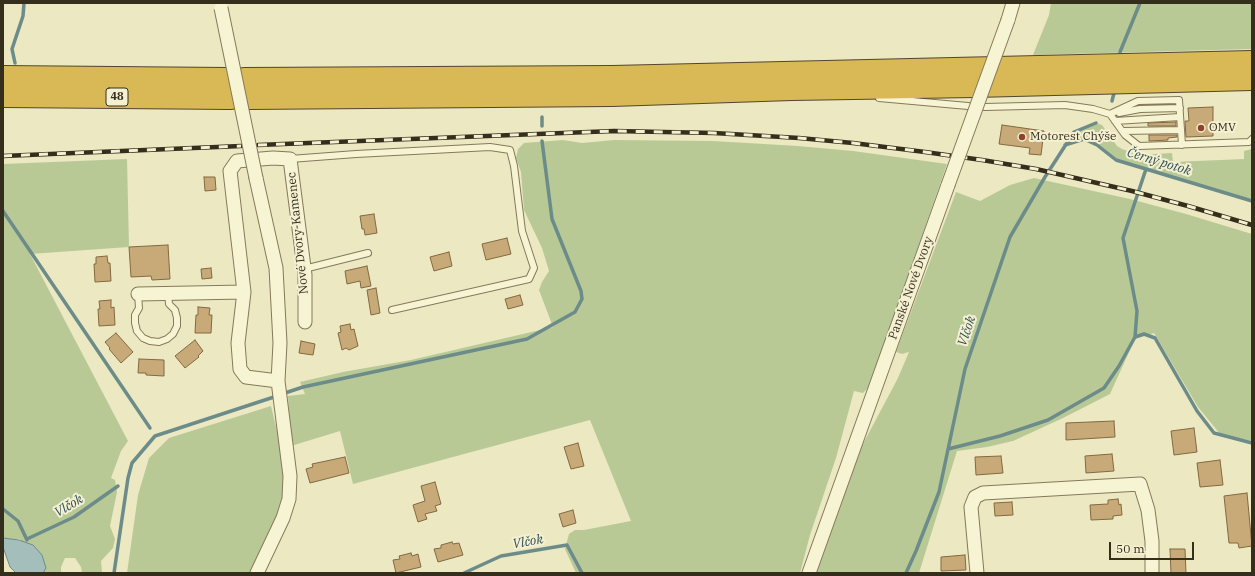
<!DOCTYPE html>
<meta charset="utf-8">
<style>
body{margin:0}
#map{position:relative;width:1255px;height:576px;overflow:hidden;background:#ece8c2;font-family:"IBM Plex Serif",serif}
canvas{display:block}
.frame{position:absolute;inset:0;border:4px solid #352e1d;pointer-events:none}
.scale{position:absolute;left:1109px;top:542px;width:85px;height:18px;box-sizing:border-box;border:2px solid #352e1d;border-top:0;padding-left:5px;font-size:12px;line-height:14px;white-space:nowrap;color:#352e1d;-webkit-text-stroke:3px #f4f0d1;paint-order:stroke}
</style>
<div id="map">
<canvas width="1255" height="576"></canvas>
<div class="frame"></div>
<div class="scale">50 m</div>
</div>
<script>
const ctx = document.querySelector('canvas').getContext('2d');
ctx.lineJoin = 'round';
function fill(path, color) {
  ctx.fillStyle = color;
  ctx.fill(path, 'evenodd');
}
function poly(rows) {
  const path = new Path2D();
  for (const r of rows) {
    path.moveTo(r[0], r[1]);
    for (let i = 2; i < r.length; i += 2) path.lineTo(r[i], r[i + 1]);
  }
  return path;
}
function strokePath(path, color, width, dash) {
  ctx.strokeStyle = color;
  ctx.lineWidth = width;
  ctx.lineCap = dash ? 'butt' : 'round';
  ctx.setLineDash(dash || []);
  ctx.stroke(path);
}
function label(font, color, halo, rows, align = 'center') {
  ctx.font = font + ' "IBM Plex Serif",serif';
  ctx.lineWidth = 4;
  ctx.setLineDash([]);
  ctx.textBaseline = 'middle';
  ctx.strokeStyle = halo;
  ctx.fillStyle = color;
  for (const [text, x, y, turn = 0] of rows) {
    ctx.save();
    ctx.translate(x, y);
    ctx.rotate((+turn || 0) * Math.PI / 180);
    ctx.textAlign = isNaN(turn) ? turn : align;
    if (halo) ctx.strokeText(text, 0, 0);
    ctx.fillText(text, 0, 0);
    ctx.restore();
  }
}
fill(poly([
 [1051,3,1252,3,1252,49,1033,55,1049,15],
 [1096,123,1102,125,1117,146,1122,149,1140,155,1172,153,1173,162,1244,159,1244,151,1252,149,1252,201,1116,160,1097,145,1084,139,1065,145,1074,132],
 [563,140,582,143,614,140,713,141,798,146,853,151,947,164,869,387,863,393,854,391,836,458,810,535,800,573,576,573,565,549,569,534,575,530,584,530,631,521,590,420,353,484,340,431,291,446,288,396,305,394,300,382,343,372,411,360,553,327,539,290,542,282,549,271,542,248,524,210,521,172,516,158,518,149,524,143],
 [127,159,129,247,30,254,128,441,121,451,111,478,115,480,117,492,110,526,115,539,113,548,101,561,102,573,82,573,81,567,75,558,65,558,61,567,61,573,39,573,38,569,20,539,3,540,3,164],
 [1034,178,1130,199,1186,214,1252,234,1252,441,1220,434,1198,407,1154,333,1135,339,1110,394,1063,418,1013,441,987,447,957,451,919,573,816,573,857,455,897,380,909,352,902,354,896,352,956,192,980,201,1010,185],
 [271,406,282,452,286,492,280,518,253,573,127,573,138,495,149,458,169,438]
]), '#b9c996');
const water = poly([
 [3,538,19,540,33,545,42,555,46,568,43,573,16,573,10,567,3,547,3,538]
]);
fill(water, '#a4bebc');
strokePath(water, '#6c8c8a', 1);
strokePath(poly([
 [1120,52,1140,3],
 [15,63,12,49,23,16,24,3],
 [1112,101,1114,93],
 [542,126,542,117],
 [1065,145,1084,139,1097,145,1116,160,1252,201],
 [3,211,150,428],
 [1135,337,1137,311,1123,238,1146,169],
 [282,394,303,387,527,339,575,312,582,299,581,291,552,219,542,141],
 [948,449,1000,436,1048,420,1104,388,1119,366,1135,337,1144,334,1155,338,1197,411,1214,433,1252,443],
 [3,509,18,521,27,540],
 [27,539,74,517,118,486],
 [114,573,128,478,132,463,155,436,277,396],
 [464,573,501,556,567,545,582,573],
 [906,573,916,551,939,492,965,369,1010,237,1045,177,1074,132,1096,123]
]), '#6c8c8a', 3.5);
const building = poly([
 [1213,107,1213,136,1186,137,1185,121,1189,121,1188,108,1213,107],
 [1176,122,1176,126,1148,126,1148,123,1176,122],
 [1002,125,1044,131,1041,155,1029,154,1030,148,999,144,1002,125],
 [1149,135,1177,135,1177,137,1168,138,1168,140,1149,141,1149,135],
 [204,177,215,177,216,190,205,191,204,177],
 [374,214,377,233,365,235,364,229,362,229,360,216,374,214],
 [507,238,511,254,486,260,482,244,507,238],
 [168,245,170,279,152,280,151,276,131,277,129,247,168,245],
 [449,252,452,266,434,271,430,257,449,252],
 [107,256,108,263,110,263,111,281,95,282,94,264,96,264,96,257,107,256],
 [367,266,371,286,361,288,360,281,347,284,345,271,367,266],
 [211,268,212,278,202,279,201,269,211,268],
 [376,288,380,313,371,315,367,290,376,288],
 [520,295,523,305,508,309,505,299,520,295],
 [111,300,111,308,114,307,115,325,99,326,98,309,100,309,99,301,111,300],
 [198,307,210,308,209,315,212,315,211,333,195,333,196,315,198,315,198,307],
 [350,324,351,330,354,329,358,346,349,350,346,348,342,350,338,333,341,332,340,326,350,324],
 [116,333,133,352,121,363,109,349,110,348,105,342,116,333],
 [195,340,203,351,198,356,199,357,185,368,175,356,195,340],
 [301,341,315,344,313,355,299,353,301,341],
 [139,359,164,360,164,376,146,375,146,373,138,373,139,359],
 [1114,421,1115,437,1066,440,1066,423,1114,421],
 [1194,428,1197,452,1174,455,1171,431,1194,428],
 [578,443,584,466,571,469,564,447,578,443],
 [1112,454,1114,471,1086,473,1085,456,1112,454],
 [1001,456,1003,473,976,475,975,457,1001,456],
 [345,457,349,473,310,483,306,469,313,467,312,464,345,457],
 [1220,460,1223,485,1200,487,1197,463,1220,460],
 [435,482,441,504,435,506,437,511,425,514,427,519,418,522,413,505,425,501,421,486,435,482],
 [1247,493,1252,546,1239,548,1238,543,1229,543,1224,496,1247,493],
 [1118,499,1119,505,1121,504,1122,515,1113,516,1113,519,1091,520,1090,505,1108,504,1108,500,1118,499],
 [1012,502,1013,515,995,516,994,503,1012,502],
 [573,510,576,523,563,527,559,514,573,510],
 [452,542,453,544,459,543,463,555,438,562,434,549,441,548,441,545,452,542],
 [1170,549,1185,549,1186,573,1171,573,1170,549],
 [411,553,412,556,418,554,421,567,396,573,393,560,400,559,399,556,411,553],
 [965,555,966,570,941,571,941,557,965,555]
]);
fill(building, '#c8aa79');
strokePath(building, '#836841', 1);
const service = poly([
 [879,98,968,106],
 [985,107,1065,105,1093,109,1110,114,1125,135,1139,146,1249,142,1252,139],
 [1119,113,1140,109,1180,108],
 [1110,114,1138,101,1179,100,1182,145],
 [1115,121,1180,117],
 [1123,131,1181,130],
 [290,159,356,154,490,147,510,150,514,166,522,231,534,268,529,279,392,310],
 [304,269,368,253],
 [138,294,139,308,135,315,135,323,137,331,143,338,150,341,159,342,167,339,173,334,177,326,177,318,175,310,169,304,168,293]
]);
const minor = poly([
 [1008,20,1013,3],
 [256,178,276,268,280,343,278,381],
 [138,294,244,292],
 [257,573,283,518,289,499,290,476,278,381,246,377,240,369,238,343,244,292,230,171,237,161,273,158,290,159,305,275,305,322],
 [809,573,948,185],
 [977,573,971,507,975,497,983,493,1140,484,1148,510,1152,541,1152,573]
]);
const motorway = poly([
 [3,77,227,79],
 [244,79,612,77,1252,62],
 [3,96,231,98],
 [248,98,612,95,792,89,975,86,1252,79]
]);
strokePath(service, '#85795a', 8);
strokePath(minor, '#85795a', 15);
strokePath(motorway, '#52462e', 24);
strokePath(service, '#f7f4d4', 6);
strokePath(minor, '#f7f4d4', 13);
strokePath(motorway, '#d8b955', 22);
const rail = poly([
 [258,145,614,131,714,133,799,138,853,143,925,152,982,160,1036,169,1132,191,1188,206,1252,225],
 [3,156,241,146]
]);
strokePath(rail, '#352e1d', 4.5);
strokePath(rail, '#f4f0d1', 3, [9]);
const minorBridge = poly([
 [221,8,256,178],
 [948,185,1008,20]
]);
strokePath(minorBridge, '#85795a', 15, []);
strokePath(minorBridge, '#f7f4d4', 13);
for (const [x, y, r, color] of [
 [1201,128,4,"#91402c"],
 [1022,137,4,"#91402c"]
]) {
  const dot = new Path2D();
  dot.arc(x, y, r, 0, 2 * Math.PI);
  ctx.fillStyle = color;
  ctx.fill(dot);
  strokePath(dot, '#f4f0d1', 1.5);
}
for (const [x, y, w] of [
 [117,97,22]
]) {
  const box = new Path2D();
  box.roundRect(x - w / 2, y - 9, w, 18, 3);
  ctx.fillStyle = '#f4f0d1';
  ctx.fill(box);
  strokePath(box, '#352e1d', 1);
}
label('bold 11px', '#352e1d', null, [
 ["48",117,97]
]);
label('12px', '#352e1d', '#f4f0d1', [
 ["OMV",1209,128],
 ["Motorest Chýše",1030,137]
], 'left');
label('12px', '#352e1d', '#f4f0d1', [
 ["Nové Dvory-Kamenec",298,233,-96],
 ["Panské Nové Dvory",911,288,-70]
]);
label('italic 13px', '#2d4f54', '#f4f0d1', [
 ["Černý potok",1159,162,17],
 ["Vlčok",967,331,-71],
 ["Vlčok",69,506,-31],
 ["Vlčok",528,542,-10]
]);
</script>
